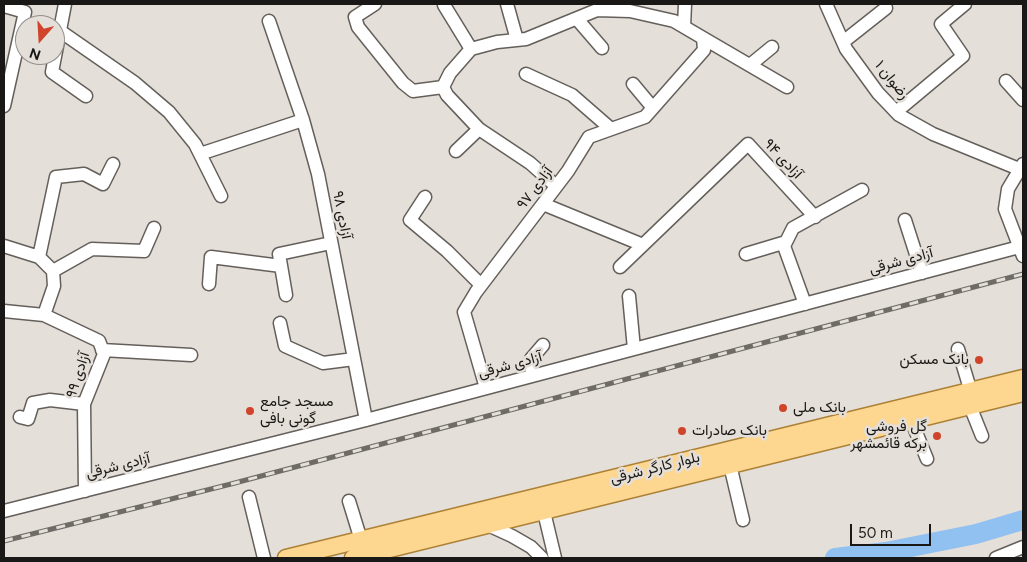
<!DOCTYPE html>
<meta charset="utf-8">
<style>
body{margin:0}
#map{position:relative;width:1027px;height:562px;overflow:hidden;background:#e5dfd9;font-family:Figtree,sans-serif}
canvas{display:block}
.frame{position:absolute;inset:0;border:5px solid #1a1816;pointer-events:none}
.north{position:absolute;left:15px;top:15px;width:50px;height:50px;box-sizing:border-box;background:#e5dfd9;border:1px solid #948f8b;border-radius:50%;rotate:199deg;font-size:14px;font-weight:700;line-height:20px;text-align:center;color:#1a1816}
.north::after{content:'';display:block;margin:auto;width:18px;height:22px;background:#cf442a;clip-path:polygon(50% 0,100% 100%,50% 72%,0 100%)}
.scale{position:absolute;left:850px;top:524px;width:81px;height:22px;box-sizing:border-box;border:2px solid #1a1816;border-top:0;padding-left:6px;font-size:15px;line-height:18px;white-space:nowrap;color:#1a1816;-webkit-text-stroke:4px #e5dfd9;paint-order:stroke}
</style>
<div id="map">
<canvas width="1027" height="562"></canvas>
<div class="frame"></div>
<div class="north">N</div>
<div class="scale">50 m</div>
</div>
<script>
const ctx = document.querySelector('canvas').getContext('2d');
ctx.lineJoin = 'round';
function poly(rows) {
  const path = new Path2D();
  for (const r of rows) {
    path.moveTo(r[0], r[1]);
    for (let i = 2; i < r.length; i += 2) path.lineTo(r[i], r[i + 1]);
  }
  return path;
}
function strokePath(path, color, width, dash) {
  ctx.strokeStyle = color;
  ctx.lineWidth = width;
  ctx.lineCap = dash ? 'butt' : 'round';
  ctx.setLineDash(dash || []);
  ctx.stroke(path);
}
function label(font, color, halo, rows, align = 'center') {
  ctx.font = font + ' Figtree,Vazirmatn,sans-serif';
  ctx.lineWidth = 5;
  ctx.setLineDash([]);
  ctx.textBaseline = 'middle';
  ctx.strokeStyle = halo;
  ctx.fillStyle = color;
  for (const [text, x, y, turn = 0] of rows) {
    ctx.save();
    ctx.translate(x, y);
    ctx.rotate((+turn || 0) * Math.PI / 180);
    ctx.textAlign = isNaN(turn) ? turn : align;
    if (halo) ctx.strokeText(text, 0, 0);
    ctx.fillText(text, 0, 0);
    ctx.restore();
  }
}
strokePath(poly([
 [835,558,886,552,976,534,1023,520]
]), '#91c1f0', 20);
const minor = poly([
 [65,4,52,72,86,96],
 [375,4,355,17,358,27,403,83,413,91,443,87],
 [507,4,517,40],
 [826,4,846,49,878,93,899,115,933,134,1019,169],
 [444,5,471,49],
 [4,6,25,12,4,106],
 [577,19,602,48],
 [269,21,303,120,318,174,366,420],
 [684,27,685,4],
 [60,31,135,83,169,112,195,144,221,196],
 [703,38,787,87],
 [843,42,886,8],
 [750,65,772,47],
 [526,74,572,95,611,129],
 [1006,81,1023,100],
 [633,84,653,108],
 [896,112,963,56,941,24,965,4],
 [456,151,479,129],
 [200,154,303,120],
 [1023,164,1008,189,1005,209,1023,256],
 [425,197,410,220,447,251,481,285],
 [543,204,643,245],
 [905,220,922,273],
 [4,246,39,257,53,271,54,286,44,315],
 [746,254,786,242],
 [39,257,56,177,84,174,103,184,113,164],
 [620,267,748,144,815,217],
 [53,271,92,249,144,251,154,228],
 [209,284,211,257,281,266],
 [286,295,279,254,331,243],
 [629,296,634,349],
 [805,304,784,246,793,228,862,190],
 [4,311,44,315,99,341,104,354,84,404,85,491],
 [280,323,285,346,323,363,354,359],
 [958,349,971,392],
 [102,350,191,355],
 [532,376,531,359,543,345],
 [486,388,464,312,476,292,568,171,589,137,645,117,704,50,703,38,674,21,630,11,597,10,526,39,497,42,471,49,450,73,443,87,447,95,479,129,530,163,556,186],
 [970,406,982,436],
 [20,417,28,419,33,403,50,400,84,404],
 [911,420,927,459],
 [730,465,743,520],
 [249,497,264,558],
 [349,501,361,540],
 [4,511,366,420,1023,246],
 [544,512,555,558],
 [488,525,512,536,531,547,542,558],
 [996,558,1023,547]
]);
const major = poly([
 [286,558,1023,378],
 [353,558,1023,393]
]);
strokePath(minor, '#645f5a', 15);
strokePath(major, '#ac8135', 19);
strokePath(minor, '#fff', 12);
strokePath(major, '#fdd690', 16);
const rail = poly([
 [4,541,231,484,1023,274]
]);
strokePath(rail, '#6f6c68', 5);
strokePath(rail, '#e5dfd9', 3, [9]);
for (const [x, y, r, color] of [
 [979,360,5,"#cf442a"],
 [783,408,5,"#cf442a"],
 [250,411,5,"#cf442a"],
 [682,431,5,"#cf442a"],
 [937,436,5,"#cf442a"]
]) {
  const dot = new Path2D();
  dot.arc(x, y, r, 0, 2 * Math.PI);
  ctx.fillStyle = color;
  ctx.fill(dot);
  strokePath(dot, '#e5dfd9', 2);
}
label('15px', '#1a1816', '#e5dfd9', [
 ["رضوان ۱",892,80,51],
 ["آزادی ۹۴",783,159,47],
 ["آزادی ۹۷",535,188,-53],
 ["آزادی ۹۸",342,215,79],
 ["آزادی شرقی",901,261,-15],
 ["آزادی شرقی",510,365,-15],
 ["آزادی ٩٩",78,375,-72],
 ["آزادی شرقی",118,466,-14],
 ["بلوار کارگر شرقی",655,468,-14]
]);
label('15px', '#1a1816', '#e5dfd9', [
 ["بانک مسکن",969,360,"right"],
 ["مسجد جامع",260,402],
 ["گونی بافی",260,419],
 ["بانک ملی",793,408],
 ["گل فروشی",927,427,"right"],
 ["برکه قائمشهر",927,444,"right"],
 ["بانک صادرات",692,431]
], 'left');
</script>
